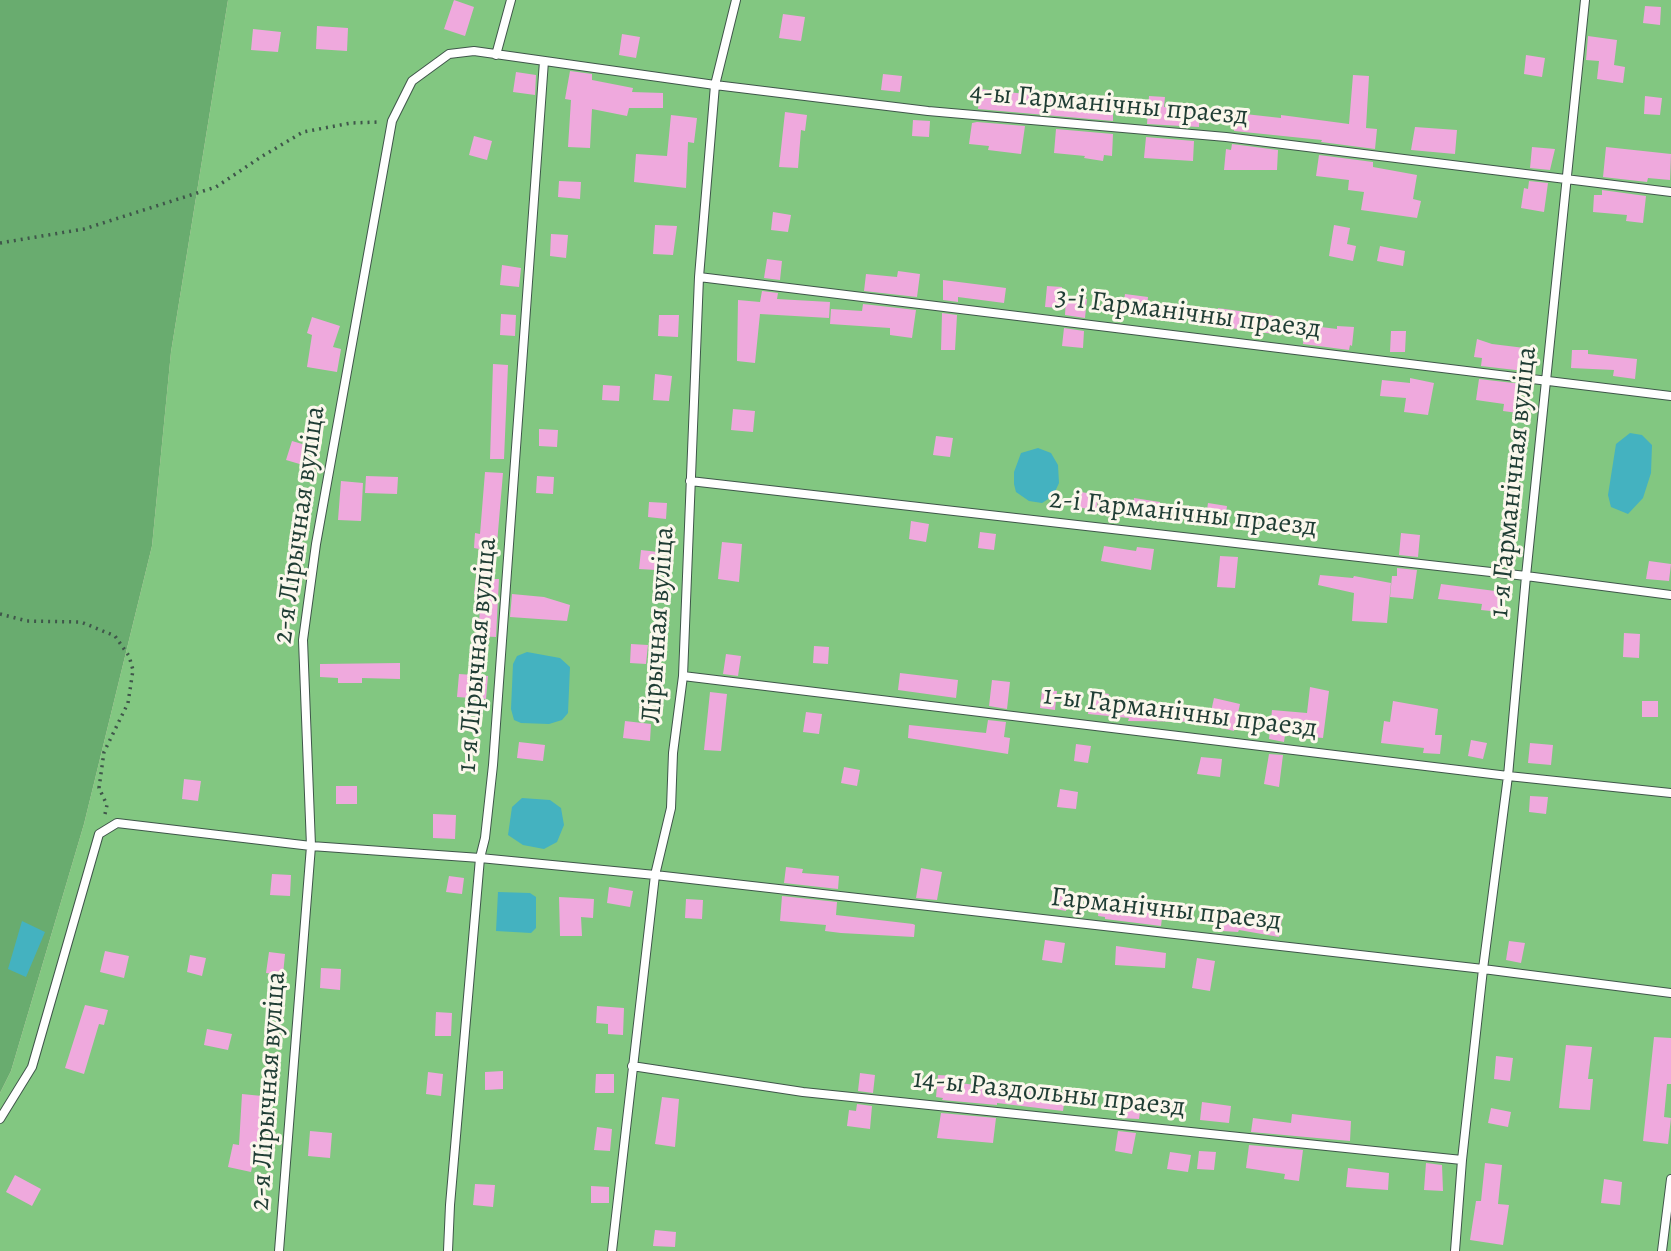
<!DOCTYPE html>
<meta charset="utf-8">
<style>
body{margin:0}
canvas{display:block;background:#f4e3ca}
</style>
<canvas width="1671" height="1251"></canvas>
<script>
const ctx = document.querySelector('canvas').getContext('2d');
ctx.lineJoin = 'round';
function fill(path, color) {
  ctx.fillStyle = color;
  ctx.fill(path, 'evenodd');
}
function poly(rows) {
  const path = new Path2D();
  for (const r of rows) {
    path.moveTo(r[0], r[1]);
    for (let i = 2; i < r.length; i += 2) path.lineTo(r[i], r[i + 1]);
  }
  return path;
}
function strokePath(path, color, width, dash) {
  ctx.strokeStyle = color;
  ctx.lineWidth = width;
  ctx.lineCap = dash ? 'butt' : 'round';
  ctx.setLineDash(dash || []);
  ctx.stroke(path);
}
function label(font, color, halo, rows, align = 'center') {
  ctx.font = font + ' Alegreya,serif';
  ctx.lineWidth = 6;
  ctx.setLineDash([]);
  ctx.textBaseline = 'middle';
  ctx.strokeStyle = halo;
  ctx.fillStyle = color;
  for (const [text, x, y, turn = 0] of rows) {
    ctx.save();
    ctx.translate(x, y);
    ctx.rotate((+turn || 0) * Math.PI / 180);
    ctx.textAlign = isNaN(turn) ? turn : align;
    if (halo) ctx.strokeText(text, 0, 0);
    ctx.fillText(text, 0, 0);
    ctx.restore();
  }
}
fill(poly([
 [228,0,1671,0,1671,1251,0,1251,0,1093,11,1071,84,824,152,546,171,352]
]), '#82c781');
fill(poly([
 [0,0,228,0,171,352,152,546,84,824,11,1071,0,1093]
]), '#69ac6f');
fill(poly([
 [1630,433,1642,435,1652,445,1651,473,1643,498,1628,514,1611,507,1608,495,1616,444],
 [1038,448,1051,453,1058,465,1059,483,1053,496,1042,503,1029,501,1016,492,1014,484,1014,472,1021,453],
 [527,652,560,658,570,667,568,713,562,720,549,724,521,723,514,720,511,709,513,664,517,656],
 [522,798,550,800,561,808,564,825,557,842,544,849,523,845,508,835,512,807],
 [498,892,530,893,536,897,536,928,531,933,496,931],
 [22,921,45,932,26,977,8,969]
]), '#44b2c0');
fill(poly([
 [454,0,474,7,465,36,444,29],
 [1645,6,1661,7,1660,25,1643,23],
 [783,14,805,17,801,41,779,38],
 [317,26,348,28,347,51,316,49],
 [253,29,281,32,278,52,251,50],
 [622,34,640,37,636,58,619,55],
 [1588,36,1617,40,1614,65,1625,67,1623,83,1597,79,1599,61,1586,60],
 [1526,55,1545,58,1542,77,1524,74],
 [570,71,592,74,592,80,633,88,632,92,663,93,663,108,629,108,627,116,592,109,590,148,568,147,571,100,565,99],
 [516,72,536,75,535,95,513,92],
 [883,74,902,76,900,92,881,90],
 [1353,75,1369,76,1366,128,1377,129,1375,149,1321,142,1322,140,1234,131,1236,113,1281,118,1281,115,1349,124],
 [980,89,1072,99,1072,105,1113,105,1113,121,978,109],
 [1149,96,1165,97,1164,107,1200,110,1199,127,1147,124],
 [1645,96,1662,98,1660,115,1644,114],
 [785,112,807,115,805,131,801,130,798,168,779,167],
 [671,115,697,118,694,143,688,142,686,188,634,182,636,154,667,156],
 [913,120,930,121,929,137,912,136],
 [977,122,1025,126,1021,154,988,150,989,146,969,144,972,123],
 [1415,127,1457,130,1455,154,1411,150],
 [1056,129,1113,134,1112,156,1104,155,1103,161,1084,158,1085,156,1054,153],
 [474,136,492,141,487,160,469,155],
 [1146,137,1194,141,1193,161,1144,158],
 [1232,144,1278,150,1277,170,1224,170,1226,149,1231,150],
 [1532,147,1555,149,1550,170,1530,168],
 [1606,147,1671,154,1670,180,1648,178,1647,182,1603,177],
 [1319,155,1373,162,1373,167,1417,175,1413,199,1421,201,1417,218,1361,210,1364,192,1348,190,1349,180,1316,176],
 [559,181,581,182,580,199,558,197],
 [1529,181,1548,183,1544,212,1521,208,1524,188,1528,189],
 [1602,190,1646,196,1643,223,1626,221,1627,215,1593,212,1594,195,1602,195],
 [773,212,791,215,788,232,771,230],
 [655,225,677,226,673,255,653,254],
 [1334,225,1350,228,1347,244,1356,246,1353,261,1329,256],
 [551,234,568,235,566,258,550,256],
 [1380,246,1405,251,1403,266,1377,261],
 [767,259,782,261,780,280,764,278],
 [502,265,521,268,519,287,500,285],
 [898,271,920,274,917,297,864,291,866,274,897,277],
 [943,280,1006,288,1004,303,958,297,958,302,943,300],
 [1047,286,1062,287,1060,308,1045,307],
 [762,291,778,293,777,299,830,302,829,318,760,314,755,363,737,361,738,300,760,302],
 [1125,294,1148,297,1146,317,1122,314],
 [1066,296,1087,299,1085,318,1065,315],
 [863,304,916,310,912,338,890,335,890,328,830,324,831,309,862,311],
 [1218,308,1275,316,1274,334,1216,326],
 [942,313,957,315,955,350,941,350],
 [501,314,516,315,515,336,500,335],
 [659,315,679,315,678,337,658,336],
 [312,317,340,326,333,347,341,349,337,372,307,367,312,335,307,333],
 [1305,325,1337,329,1337,326,1354,327,1352,346,1350,345,1349,350,1303,344],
 [1064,328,1084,331,1083,348,1062,346],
 [1391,331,1406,331,1405,352,1390,352],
 [1477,339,1492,344,1533,349,1531,363,1525,363,1524,371,1481,366,1482,358,1474,357],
 [1572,350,1588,350,1588,354,1637,359,1635,379,1613,376,1614,370,1571,368],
 [493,364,508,365,504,459,490,459],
 [655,374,672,376,669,401,653,400],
 [1410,378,1434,383,1428,415,1404,412,1406,398,1380,396,1382,380,1410,383],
 [1479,379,1522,384,1518,413,1503,411,1504,404,1476,400],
 [603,385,620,386,619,401,602,400],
 [733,409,755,411,753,432,731,430],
 [539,429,558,430,557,447,539,446],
 [936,436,953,438,950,457,933,455],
 [292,441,309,446,303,465,286,460],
 [485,472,503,473,494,579,499,579,496,637,478,636,481,594,474,594,479,549,474,548,475,533,480,534],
 [366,476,398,477,397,494,365,493],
 [537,476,554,477,553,494,536,493],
 [341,481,363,483,361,521,338,520],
 [1081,492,1099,495,1096,511,1078,507],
 [1134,498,1160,502,1158,517,1132,514],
 [649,502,667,503,666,519,648,517],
 [1208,503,1227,506,1224,526,1205,524],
 [911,521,929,524,926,542,909,539],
 [980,532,996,534,994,550,978,548],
 [1401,533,1420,535,1418,557,1399,555],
 [722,542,742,544,739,582,718,579],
 [1104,546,1136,551,1137,547,1154,549,1151,570,1101,561],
 [641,550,658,552,656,570,639,569],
 [1220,556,1238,557,1235,588,1217,587],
 [1649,561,1671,564,1669,581,1646,579],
 [1397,568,1417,570,1413,599,1390,597,1392,576,1397,576],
 [1320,575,1353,578,1354,576,1391,583,1387,623,1352,621,1354,593,1318,585],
 [1441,584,1503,592,1500,612,1481,610,1482,604,1438,599],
 [512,594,544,597,570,605,567,621,510,617],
 [1624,633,1640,634,1639,658,1623,657],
 [631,644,648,645,646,664,630,663],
 [814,646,829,647,828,664,813,663],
 [726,654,741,656,738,676,723,674],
 [400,663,400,679,362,678,362,683,338,683,338,678,320,677,320,664],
 [900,673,958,680,956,698,898,690],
 [459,674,488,676,486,699,457,697],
 [992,680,1010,682,1007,709,989,706],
 [1310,687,1329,691,1323,738,1312,737,1312,739,1285,735,1284,742,1269,739,1272,710,1307,713],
 [1042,690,1057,691,1055,710,1040,708],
 [1091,691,1109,694,1108,700,1143,701,1143,703,1206,712,1205,722,1128,721,1129,718,1088,714],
 [710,692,727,694,721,751,704,750],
 [1214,698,1240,704,1234,731,1208,725],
 [1393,701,1438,709,1435,735,1442,735,1440,754,1423,753,1424,748,1381,743,1384,721,1390,722],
 [1642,701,1658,701,1658,717,1642,717],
 [806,712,822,714,819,734,803,732],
 [988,720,1006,722,1004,737,1010,738,1008,754,908,738,909,725,986,733],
 [625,721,651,724,650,741,623,738],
 [1471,740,1487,743,1483,759,1468,756],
 [519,742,545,745,543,761,517,758],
 [1530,743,1553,745,1551,765,1528,763],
 [1076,744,1091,746,1088,763,1074,761],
 [1269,754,1283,755,1279,787,1264,784],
 [1201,757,1222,759,1220,777,1197,774],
 [844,767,860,770,857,786,841,783],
 [184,779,201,781,198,801,182,799],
 [336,786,357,786,357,804,336,804],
 [1060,789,1078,792,1076,809,1057,807],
 [1530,796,1548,797,1546,814,1529,812],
 [433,814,456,815,455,839,433,838],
 [786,867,803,869,802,873,839,876,838,889,784,883],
 [921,868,942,872,937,900,916,898],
 [272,874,291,875,290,896,270,895],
 [449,876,464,878,462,894,446,892],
 [609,887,633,891,630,907,607,903],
 [1054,891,1069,894,1066,911,1050,908],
 [782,896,837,902,836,915,913,924,915,925,914,937,841,933,825,931,826,925,780,921],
 [559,897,594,899,593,918,581,917,582,936,560,936],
 [1100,897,1117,899,1116,906,1163,910,1161,926,1105,919,1105,917,1098,916],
 [686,899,703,900,702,919,685,918],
 [1223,912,1282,919,1279,937,1239,930,1238,932,1222,931],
 [1045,940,1065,943,1062,963,1042,960],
 [1509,941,1525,943,1521,963,1506,960],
 [1116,946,1166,953,1165,968,1115,965],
 [105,951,129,956,124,978,100,972],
 [269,952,285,954,283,975,266,973],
 [190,955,206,958,202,976,187,972],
 [1197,958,1215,961,1210,991,1192,988],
 [321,968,341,969,340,990,320,988],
 [85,1005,108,1010,104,1025,99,1024,84,1074,65,1068],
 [597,1006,624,1008,623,1035,608,1034,608,1024,596,1023],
 [436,1012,452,1013,451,1036,435,1036],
 [207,1029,232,1034,228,1050,204,1045],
 [1654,1037,1671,1038,1671,1084,1667,1084,1664,1117,1671,1118,1668,1144,1643,1141],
 [1566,1045,1592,1047,1588,1079,1593,1079,1590,1110,1559,1108],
 [1496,1056,1513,1058,1510,1081,1494,1079],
 [503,1071,503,1089,485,1090,485,1072],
 [428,1072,443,1074,441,1096,426,1094],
 [860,1073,875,1075,873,1093,858,1091],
 [596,1074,614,1074,614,1093,595,1093],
 [938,1075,953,1076,952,1082,1030,1092,1030,1090,1065,1097,1063,1111,997,1103,997,1105,942,1100,943,1098,936,1097],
 [242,1094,262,1096,260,1110,264,1111,251,1172,228,1167,233,1144,239,1145],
 [662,1097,679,1099,675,1147,655,1144],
 [1122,1102,1141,1105,1139,1119,1120,1118],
 [1202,1102,1231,1106,1229,1123,1200,1120],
 [857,1104,872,1106,870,1129,847,1126,849,1110,856,1111],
 [1491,1108,1511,1112,1508,1127,1488,1123],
 [941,1113,996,1118,993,1143,937,1138],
 [1292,1114,1351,1121,1350,1141,1251,1132,1253,1118,1291,1123],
 [597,1127,612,1129,610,1151,594,1150],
 [310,1131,332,1133,330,1158,308,1156],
 [1118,1131,1136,1133,1132,1154,1115,1151],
 [1249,1145,1303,1150,1299,1181,1284,1179,1285,1174,1246,1168],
 [1199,1151,1216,1152,1214,1170,1197,1169],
 [1170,1152,1191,1155,1188,1172,1167,1169],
 [1426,1163,1442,1165,1443,1191,1424,1190],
 [1485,1163,1502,1165,1498,1204,1509,1205,1503,1245,1470,1240,1476,1201,1481,1201],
 [1348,1168,1389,1173,1388,1190,1346,1187],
 [15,1175,41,1189,32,1206,6,1192],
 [1604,1179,1622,1182,1620,1205,1601,1203],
 [475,1184,495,1185,493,1207,473,1205],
 [591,1186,609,1187,609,1203,591,1203],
 [655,1230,676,1232,675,1247,653,1246]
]), '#efa9dd');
const lane = poly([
 [496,55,511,0],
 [699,277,1671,396],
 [690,481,1526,576,1671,595],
 [683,676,1508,776,1671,793],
 [632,1066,803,1092,1462,1160],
 [0,1119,32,1067,99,834,117,823,311,846,480,858,655,875,1483,969,1671,993],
 [279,1251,311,846,303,640,316,544,392,121,412,81,449,54,474,51,715,85,928,111,1226,137,1671,192],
 [448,1251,450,1205,480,858,485,838,493,765,544,61],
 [612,1251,655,875,671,808,673,753,683,676,699,277,715,85,736,0],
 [1455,1251,1462,1160,1483,969,1508,776,1526,576,1585,0],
 [1662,1251,1671,1179]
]);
strokePath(lane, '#3f564a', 10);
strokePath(poly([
 [0,243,84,229,216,187,261,157,303,132,351,123,379,122],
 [0,614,27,621,81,622,115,636,129,656,133,670,128,703,104,752,99,788,107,805,105,814]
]), '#3f564a', 3.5, [2, 5]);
strokePath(lane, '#fff', 8);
label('28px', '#1f3d34', '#fbf7ec', [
 ["4-ы Гарманічны праезд",1109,105,5],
 ["3-і Гарманічны праезд",1188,314,7],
 ["1-я Гарманічная вуліца",1514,482,-84],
 ["2-і Гарманічны праезд",1183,514,6],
 ["2-я Лірычная вуліца",300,525,-82],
 ["Лірычная вуліца",659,625,-86],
 ["1-я Лірычная вуліца",478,655,-85],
 ["1-ы Гарманічны праезд",1180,713,7],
 ["Гарманічны праезд",1166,910,6],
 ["2-я Лірычная вуліца",269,1091,-86],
 ["14-ы Раздольны праезд",1049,1094,6]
]);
</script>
